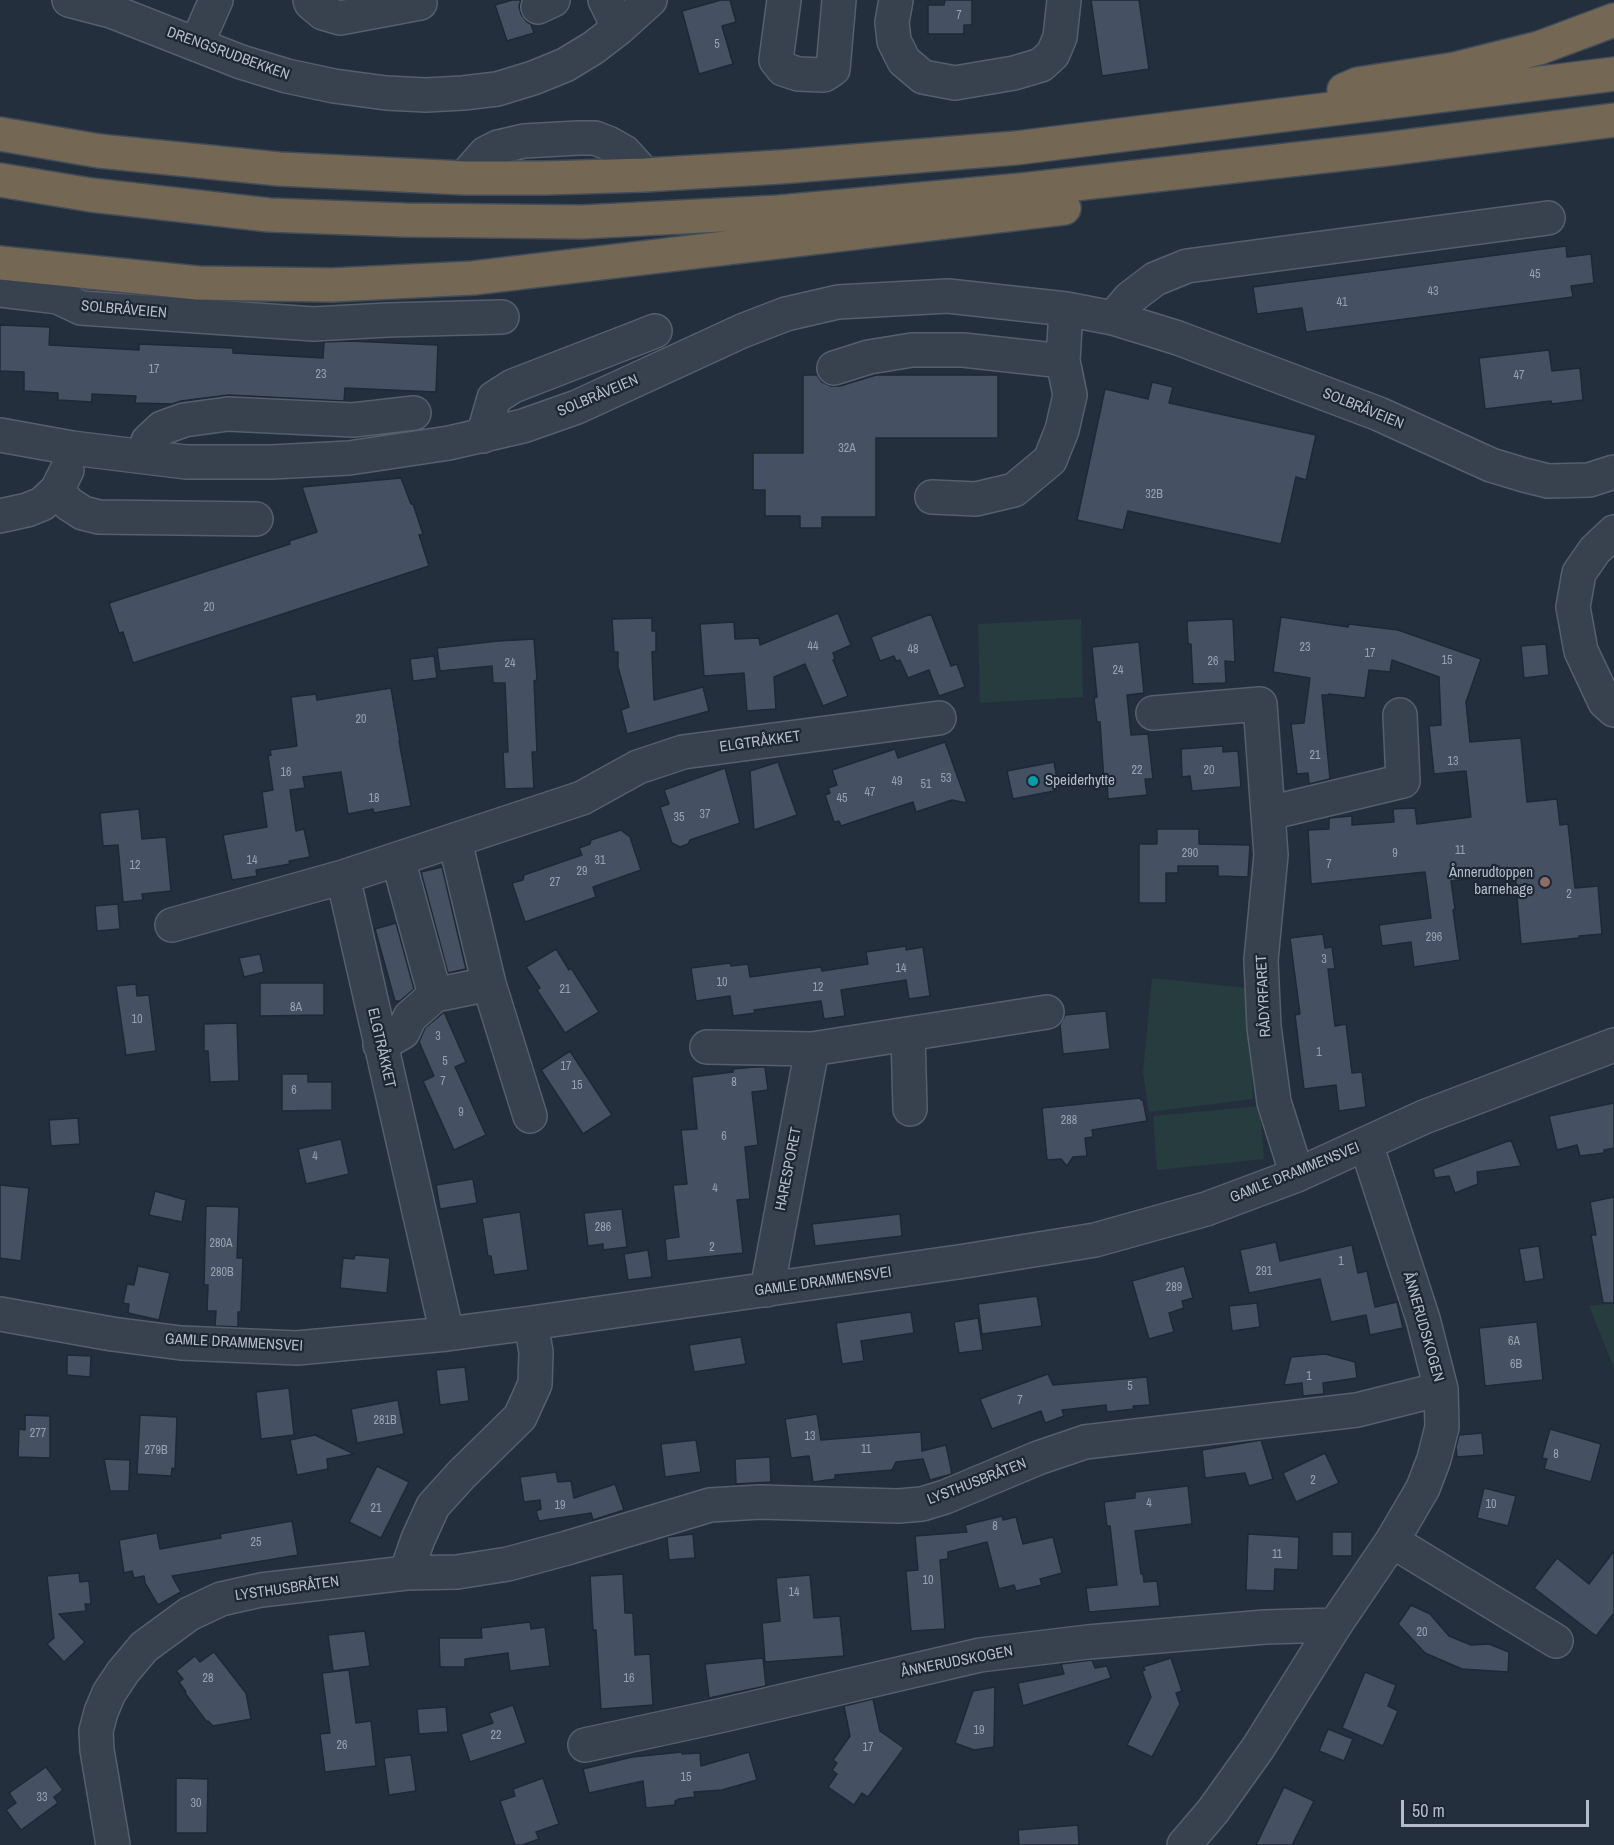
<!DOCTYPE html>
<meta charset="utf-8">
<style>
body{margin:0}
#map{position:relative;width:1614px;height:1845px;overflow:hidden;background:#242f3e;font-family:"Archivo Narrow",sans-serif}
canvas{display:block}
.scale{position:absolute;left:1401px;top:1800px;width:188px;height:27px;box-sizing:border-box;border:3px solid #b4bcc9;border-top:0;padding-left:8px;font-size:18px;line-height:21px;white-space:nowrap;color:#b4bcc9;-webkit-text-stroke:4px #1d2633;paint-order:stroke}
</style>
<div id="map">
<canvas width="1614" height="1845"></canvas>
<div class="scale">50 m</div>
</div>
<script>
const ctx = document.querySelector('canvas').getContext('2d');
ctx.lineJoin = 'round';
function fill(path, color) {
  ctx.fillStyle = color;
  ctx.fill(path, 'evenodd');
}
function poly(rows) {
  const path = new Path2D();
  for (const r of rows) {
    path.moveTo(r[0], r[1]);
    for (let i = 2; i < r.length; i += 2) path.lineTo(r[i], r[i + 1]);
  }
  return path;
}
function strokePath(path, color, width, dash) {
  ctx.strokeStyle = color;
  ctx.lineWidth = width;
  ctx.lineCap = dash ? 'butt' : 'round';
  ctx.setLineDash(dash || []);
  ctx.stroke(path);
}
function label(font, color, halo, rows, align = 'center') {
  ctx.font = font + ' "Archivo Narrow",sans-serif';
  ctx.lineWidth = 4.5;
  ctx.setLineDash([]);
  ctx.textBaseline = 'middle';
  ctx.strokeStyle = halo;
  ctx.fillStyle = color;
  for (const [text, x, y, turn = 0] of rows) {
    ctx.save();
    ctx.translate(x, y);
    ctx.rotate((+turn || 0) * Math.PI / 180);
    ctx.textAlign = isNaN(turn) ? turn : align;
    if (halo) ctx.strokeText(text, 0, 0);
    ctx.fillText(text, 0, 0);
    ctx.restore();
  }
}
fill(poly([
 [1081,619,1083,697,980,703,978,624],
 [1152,978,1248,988,1253,1099,1149,1112,1143,1072],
 [1260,1106,1264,1159,1157,1170,1153,1116],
 [1614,1303,1614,1368,1589,1306]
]), '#263c3f');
const building = poly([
 [512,0,521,0,519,6,521,14,527,22,531,24,534,33,507,41,495,5,512,0],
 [721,0,730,0,736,22,722,26,733,64,699,74,682,11,721,0],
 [945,0,972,0,972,25,964,25,964,34,928,34,928,5,944,5,945,0],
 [1091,0,1139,0,1149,69,1102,76,1091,0],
 [1566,246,1567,257,1591,254,1594,283,1571,286,1573,297,1306,332,1302,308,1257,314,1253,287,1566,246],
 [0,325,50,327,49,345,139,350,139,344,233,348,233,353,323,358,324,342,350,341,438,345,436,392,345,388,344,401,229,395,181,401,172,404,135,403,136,396,92,394,92,402,58,400,58,393,24,391,24,372,0,371,0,325],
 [1549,350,1552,371,1580,368,1583,400,1552,404,1551,401,1485,409,1479,358,1549,350],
 [803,375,817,375,822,382,831,386,840,386,876,375,998,375,998,438,876,438,876,517,822,517,822,528,800,528,800,516,765,516,765,490,753,490,753,453,803,453,803,375],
 [1152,382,1173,387,1169,403,1316,435,1306,480,1296,477,1281,544,1128,511,1123,530,1077,520,1105,389,1148,399,1152,382],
 [401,478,411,504,413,504,423,534,419,535,429,566,133,663,123,632,119,633,109,603,290,544,289,541,317,532,302,487,401,478],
 [838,613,851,645,833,653,835,659,833,660,848,696,823,706,805,664,774,677,776,709,747,711,744,673,704,676,700,624,734,622,735,639,759,638,760,645,838,613],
 [931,614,951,666,957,664,965,687,939,696,929,670,908,678,900,660,896,661,894,656,880,661,871,637,931,614],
 [1281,617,1348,627,1349,624,1398,630,1481,659,1466,702,1470,742,1521,738,1527,802,1557,799,1560,825,1568,824,1575,888,1598,886,1602,934,1579,936,1579,938,1521,944,1515,873,1451,881,1455,909,1453,910,1460,960,1414,967,1411,942,1382,946,1379,925,1431,918,1425,872,1311,884,1308,830,1329,829,1329,818,1352,816,1352,825,1394,822,1393,809,1415,808,1417,824,1471,817,1466,771,1434,774,1429,726,1441,725,1439,677,1392,660,1390,672,1369,670,1365,698,1329,694,1328,695,1322,695,1330,779,1309,784,1308,773,1297,774,1291,724,1304,723,1310,678,1273,672,1281,617],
 [652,618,652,631,656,631,656,651,652,652,654,700,703,687,709,711,627,734,621,710,629,707,618,667,618,652,614,652,612,619,652,618],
 [1233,619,1235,662,1225,661,1226,683,1193,684,1191,644,1188,644,1187,621,1233,619],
 [534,639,537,680,534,681,537,752,532,752,534,788,505,789,503,752,508,752,505,683,493,683,492,666,440,671,437,648,498,641,534,639],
 [1139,642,1144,693,1127,695,1131,735,1148,734,1153,779,1145,779,1147,795,1108,799,1107,781,1104,781,1100,722,1097,722,1094,698,1097,697,1092,647,1139,642],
 [1546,644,1549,675,1524,678,1521,646,1546,644],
 [434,656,437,678,413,681,410,659,434,656],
 [391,688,400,741,399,741,411,806,374,813,373,809,348,814,341,772,303,777,305,788,290,790,296,831,304,829,310,857,289,861,290,864,256,870,257,876,232,880,223,835,267,827,262,792,273,790,268,756,271,755,270,750,297,746,291,697,316,694,317,700,391,688],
 [945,742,967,803,952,800,916,812,913,802,841,826,839,821,834,822,825,795,830,793,828,788,837,785,832,770,895,749,898,758,945,742],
 [1223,746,1223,752,1238,751,1241,787,1192,791,1190,776,1182,777,1181,749,1223,746],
 [778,762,797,815,754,830,750,771,778,762],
 [1054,762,1059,790,1013,799,1007,771,1054,762],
 [725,768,740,823,690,840,688,844,680,847,672,843,660,807,669,804,664,790,725,768],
 [139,809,142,839,166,837,171,891,142,894,143,900,123,902,118,845,103,846,100,813,139,809],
 [1157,829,1199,829,1199,844,1250,845,1248,877,1218,876,1218,866,1178,866,1178,873,1166,873,1166,903,1139,903,1139,844,1157,844,1157,829],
 [621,830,630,837,641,870,593,887,596,897,525,922,512,883,523,880,524,875,582,855,579,848,590,844,591,840,621,830],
 [442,867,466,969,448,973,421,872,442,867],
 [118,904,120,929,97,931,95,906,118,904],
 [396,923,414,989,400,1001,395,1001,375,929,396,923],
 [1323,934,1325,948,1332,947,1335,969,1328,969,1335,1026,1346,1024,1352,1073,1362,1072,1366,1107,1339,1111,1336,1085,1304,1089,1295,1015,1300,1014,1290,938,1323,934],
 [906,946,906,950,923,947,930,996,909,999,906,980,841,990,845,1016,824,1019,821,1001,754,1010,755,1013,733,1016,730,996,696,1001,691,968,730,963,731,966,748,964,750,977,821,967,822,971,868,964,866,952,906,946],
 [556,949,569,970,571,968,599,1012,565,1033,537,990,540,988,526,967,556,949],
 [260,954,264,972,244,977,239,958,260,954],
 [260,983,324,983,324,1015,260,1016,260,983],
 [136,984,137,996,149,995,156,1051,126,1055,116,986,136,984],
 [1106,1011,1110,1049,1063,1054,1060,1025,1065,1015,1106,1011],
 [444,1012,466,1062,455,1067,486,1135,454,1150,423,1081,434,1076,419,1042,425,1028,444,1012],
 [237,1023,239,1081,210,1082,208,1051,204,1051,204,1024,237,1023],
 [570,1051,612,1115,583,1134,541,1070,570,1051],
 [755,1067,765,1067,768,1090,752,1092,758,1145,745,1147,750,1199,737,1200,743,1253,667,1261,665,1239,679,1237,673,1185,687,1184,681,1130,697,1129,692,1077,733,1072,733,1069,755,1067],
 [282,1074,308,1074,308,1082,332,1082,332,1110,282,1111,282,1074],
 [1140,1098,1141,1100,1143,1100,1147,1121,1092,1130,1093,1137,1085,1138,1087,1156,1073,1157,1067,1166,1061,1159,1047,1160,1042,1108,1140,1098],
 [1614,1103,1614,1148,1604,1150,1604,1153,1580,1156,1577,1145,1557,1150,1549,1116,1614,1103],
 [78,1118,80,1144,51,1146,49,1120,78,1118],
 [341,1139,349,1174,306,1184,298,1149,341,1139],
 [1511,1140,1521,1166,1477,1172,1478,1184,1455,1193,1449,1176,1435,1178,1433,1169,1511,1140],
 [473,1179,477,1203,440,1209,436,1185,473,1179],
 [0,1185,29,1188,21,1261,0,1258,0,1185],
 [155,1191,186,1200,182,1222,149,1215,155,1191],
 [1614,1197,1614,1303,1603,1303,1591,1235,1596,1235,1590,1202,1614,1197],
 [206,1206,239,1207,237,1258,243,1258,241,1312,238,1312,238,1327,215,1326,216,1311,207,1311,208,1285,204,1285,206,1206],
 [622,1209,627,1247,603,1250,603,1244,588,1246,584,1213,622,1209],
 [520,1212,528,1270,494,1275,491,1256,488,1256,482,1218,520,1212],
 [900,1214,902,1236,815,1246,812,1224,900,1214],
 [1276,1242,1280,1261,1352,1245,1358,1273,1367,1271,1375,1307,1397,1302,1403,1328,1370,1335,1366,1315,1331,1322,1320,1279,1249,1293,1240,1250,1276,1242],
 [1539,1246,1544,1279,1525,1282,1519,1249,1539,1246],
 [648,1250,652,1277,628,1280,624,1254,648,1250],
 [355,1255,390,1258,387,1293,340,1288,343,1258,354,1259,355,1255],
 [138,1266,170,1273,159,1320,128,1313,129,1304,123,1303,127,1284,134,1285,138,1266],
 [1184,1266,1193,1298,1182,1301,1184,1308,1169,1313,1174,1332,1149,1339,1132,1281,1184,1266],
 [1037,1296,1042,1326,982,1334,978,1304,1037,1296],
 [1257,1303,1260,1327,1232,1331,1229,1306,1257,1303],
 [911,1312,914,1333,861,1341,864,1361,842,1364,836,1323,911,1312],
 [978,1318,983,1350,959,1353,954,1322,978,1318],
 [1537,1322,1543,1380,1485,1386,1479,1328,1537,1322],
 [741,1337,746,1364,694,1372,689,1345,741,1337],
 [1325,1354,1355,1362,1357,1378,1323,1383,1324,1394,1303,1396,1302,1383,1284,1385,1291,1357,1325,1354],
 [67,1355,91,1356,90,1377,67,1375,67,1355],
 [465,1367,469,1401,440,1405,436,1370,465,1367],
 [1048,1374,1053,1385,1147,1377,1150,1405,1133,1406,1134,1409,1107,1412,1106,1405,1062,1410,1064,1416,1045,1423,1041,1411,992,1429,980,1399,1048,1374],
 [289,1388,294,1435,261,1439,256,1392,289,1388],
 [398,1400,404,1434,357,1443,351,1409,398,1400],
 [817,1414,821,1440,921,1432,922,1451,946,1445,952,1474,930,1480,923,1459,896,1462,892,1470,835,1475,835,1479,813,1482,809,1456,791,1458,785,1419,817,1414],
 [25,1415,50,1416,50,1458,18,1457,19,1429,25,1430,25,1415],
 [140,1415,177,1417,175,1469,172,1468,171,1476,137,1474,140,1415],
 [1550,1429,1601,1444,1591,1482,1544,1469,1547,1459,1542,1458,1550,1429],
 [1482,1433,1484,1455,1457,1457,1456,1447,1459,1435,1482,1433],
 [315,1435,354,1454,327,1459,328,1469,297,1475,290,1440,315,1435],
 [696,1440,701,1472,665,1477,661,1444,696,1440],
 [1261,1440,1273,1479,1249,1486,1245,1473,1205,1478,1202,1450,1261,1440],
 [1325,1453,1339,1483,1296,1502,1283,1473,1325,1453],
 [770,1457,771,1482,736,1484,735,1459,770,1457],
 [104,1459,130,1460,129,1491,110,1491,104,1459],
 [377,1466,409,1482,381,1538,349,1522,377,1466],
 [556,1472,558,1482,571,1481,574,1498,615,1484,624,1510,593,1520,591,1513,539,1521,536,1511,541,1509,540,1500,524,1502,520,1477,556,1472],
 [1188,1486,1192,1524,1135,1531,1141,1574,1143,1574,1144,1582,1157,1581,1160,1606,1089,1612,1086,1588,1117,1585,1110,1526,1107,1526,1104,1502,1135,1498,1135,1492,1188,1486],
 [1484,1488,1516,1496,1508,1526,1477,1518,1484,1488],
 [1002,1516,1003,1520,1016,1517,1023,1544,1053,1537,1062,1573,1040,1579,1042,1585,1016,1591,1014,1585,999,1589,987,1542,948,1552,948,1559,940,1560,945,1629,911,1631,906,1571,918,1570,915,1536,967,1532,965,1525,1002,1516],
 [292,1521,298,1555,172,1576,181,1592,158,1605,145,1583,144,1576,134,1578,132,1571,124,1573,119,1540,157,1533,160,1549,221,1538,220,1534,292,1521],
 [1332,1532,1352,1532,1352,1556,1332,1556,1332,1532],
 [693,1534,695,1558,669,1560,667,1537,693,1534],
 [1248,1534,1299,1537,1298,1570,1275,1569,1274,1591,1246,1590,1248,1534],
 [1614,1551,1614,1613,1596,1636,1534,1588,1557,1558,1589,1584,1614,1551],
 [79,1573,80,1582,89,1581,91,1604,85,1604,86,1611,59,1614,85,1642,64,1662,47,1644,54,1638,47,1576,79,1573],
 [623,1574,625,1613,633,1613,635,1655,650,1654,653,1705,601,1709,596,1630,593,1630,590,1576,623,1574],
 [810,1575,814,1618,840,1616,844,1656,765,1662,762,1623,780,1621,776,1578,810,1575],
 [1411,1605,1430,1614,1449,1636,1471,1645,1489,1644,1509,1652,1508,1672,1462,1669,1425,1653,1398,1624,1411,1605],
 [530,1622,531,1629,545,1627,550,1666,510,1671,508,1653,465,1659,465,1667,440,1667,439,1638,482,1638,481,1628,530,1622],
 [365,1631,370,1666,333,1671,328,1635,365,1631],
 [214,1652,246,1693,251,1719,213,1726,208,1721,207,1722,185,1693,186,1692,179,1682,183,1679,176,1671,195,1656,200,1662,214,1652],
 [763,1658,766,1686,709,1698,705,1664,763,1658],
 [1171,1658,1182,1691,1176,1693,1180,1704,1152,1757,1127,1745,1151,1697,1142,1671,1145,1670,1143,1667,1171,1658],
 [1092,1660,1095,1668,1107,1666,1111,1678,1023,1706,1018,1683,1064,1674,1061,1664,1092,1660],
 [349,1670,356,1723,371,1721,376,1766,325,1772,320,1734,330,1733,322,1673,349,1670],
 [1365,1672,1396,1685,1388,1706,1398,1711,1383,1746,1342,1728,1365,1672],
 [995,1687,994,1747,974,1750,955,1743,973,1691,995,1687],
 [873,1699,880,1731,904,1748,868,1797,862,1793,854,1805,828,1787,837,1774,832,1770,837,1763,833,1760,850,1736,844,1706,873,1699],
 [513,1705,526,1743,470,1762,461,1734,493,1723,489,1713,513,1705],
 [446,1707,448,1732,419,1734,417,1709,446,1707],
 [1328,1729,1353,1739,1344,1761,1319,1751,1328,1729],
 [682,1752,682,1754,700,1753,701,1766,749,1752,757,1780,722,1790,694,1792,695,1797,679,1799,675,1801,675,1805,646,1808,643,1781,589,1793,583,1769,632,1757,682,1752],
 [411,1755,416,1791,389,1795,384,1758,411,1755],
 [46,1767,63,1790,54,1797,58,1803,21,1830,6,1810,16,1803,9,1793,46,1767],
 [176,1778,208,1779,207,1833,176,1833,176,1778],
 [543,1778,559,1824,536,1832,539,1839,522,1845,515,1845,500,1801,515,1796,513,1789,543,1778],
 [1284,1787,1314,1801,1292,1845,1256,1845,1284,1787],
 [1078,1825,1079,1845,1019,1845,1018,1830,1078,1825]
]);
fill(building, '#455162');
strokePath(building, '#1f2835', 1.5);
const minor = poly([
 [69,0,111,11,241,62,287,76,334,86,386,93,426,95,463,93,497,89,533,78,565,65,593,48,619,28,650,0],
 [310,0,311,3,323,13,340,18,420,3],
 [605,0,619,28],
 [784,0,776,60,783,69,798,74,824,75,833,69,839,0],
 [896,0,892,22,894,41,904,61,923,77,955,83,1014,73,1041,65,1053,54,1060,37,1064,0],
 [538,7,553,0],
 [197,43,216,0],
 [464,178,486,153,498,147,524,141,578,138,595,138,608,143,624,152,645,175],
 [0,290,58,297,81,308,314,324,387,320,502,317],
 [1113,318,1130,298,1155,279,1187,266,1548,218],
 [834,368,869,357,912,350,963,350,1063,361],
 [0,435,72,448,186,462,272,462,349,458,449,443,523,426,577,407,742,331,786,314,838,302,948,296,1066,309,1113,318,1149,329,1178,338,1379,414,1491,465,1524,475,1548,481,1589,480,1614,472],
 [483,436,494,398,513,386,655,331],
 [145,456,148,441,162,428,184,420,228,414,353,420,414,413],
 [57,490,69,504,83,513,99,517,256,519],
 [932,497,976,499,1014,490,1050,460,1062,430,1070,395,1063,361,1066,309],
 [0,516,27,510,42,504,57,490,67,470],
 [1614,532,1595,550,1579,573,1573,607,1581,651,1605,702,1614,710],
 [1153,713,1260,704,1271,855,1261,960,1264,1027,1274,1102,1297,1175],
 [1269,813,1403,781,1400,715],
 [455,841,489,984,530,1116],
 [398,859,435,995],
 [343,877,447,1334],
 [172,925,343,877,582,798,638,767,683,752,939,718],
 [908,1034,910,1109],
 [380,1045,403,1032,410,1017,435,995,489,984],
 [707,1047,812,1049,1047,1012],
 [767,1290,812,1049],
 [0,1314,112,1334,181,1343,297,1348,447,1334,531,1323,965,1261,1095,1240,1206,1209,1297,1175,1424,1117,1614,1045],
 [1392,1541,1556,1641],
 [406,1573,418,1539,433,1506,461,1475,520,1417,535,1384,536,1352,531,1323],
 [585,1745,719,1716,980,1655,1088,1642,1265,1627,1335,1625],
 [113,1845,97,1750,96,1731,101,1712,109,1693,123,1672,144,1647,189,1614,221,1599,261,1590,406,1573,457,1572,508,1564,567,1548,710,1505,760,1502,898,1506,922,1504,945,1497,1038,1458,1085,1442,1357,1410,1441,1389],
 [1184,1845,1213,1811,1258,1748,1335,1625,1392,1541,1423,1488,1434,1459,1442,1427,1441,1389,1423,1319,1366,1144]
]);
const highway = poly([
 [1344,90,1358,84,1455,69,1539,48,1614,20],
 [0,134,99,151,279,169,464,178,546,178,645,175,780,167,1016,148,1614,74],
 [0,180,91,195,269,215,404,220,582,222,779,212,1021,190,1387,149,1614,120],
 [0,263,198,283,332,285,473,278,1064,208]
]);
strokePath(minor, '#565f6c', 36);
strokePath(highway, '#434c59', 36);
strokePath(minor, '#38414e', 33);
strokePath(highway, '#746855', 33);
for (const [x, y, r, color] of [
 [1033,781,6,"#0f9aa8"],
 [1545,882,6,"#8d6e63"]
]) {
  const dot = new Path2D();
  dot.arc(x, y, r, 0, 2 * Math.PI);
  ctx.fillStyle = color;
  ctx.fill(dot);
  strokePath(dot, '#1d2633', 2);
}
label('12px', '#98a1af', null, [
 ["7",959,16],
 ["5",717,45],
 ["45",1535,275],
 ["43",1433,292],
 ["41",1342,303],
 ["17",154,370],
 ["23",321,375],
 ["47",1519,376],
 ["32A",847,449],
 ["32B",1154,495],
 ["20",209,608],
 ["44",813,647],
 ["23",1305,648],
 ["48",913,650],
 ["17",1370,654],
 ["15",1447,661],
 ["26",1213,662],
 ["24",510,664],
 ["24",1118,671],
 ["20",361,720],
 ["21",1315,756],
 ["13",1453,762],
 ["22",1137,771],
 ["20",1209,771],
 ["16",286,773],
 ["53",946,779],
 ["49",897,782],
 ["51",926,785],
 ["47",870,793],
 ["18",374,799],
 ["45",842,799],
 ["37",705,815],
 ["35",679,818],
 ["11",1460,851],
 ["290",1190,854],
 ["9",1395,854],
 ["14",252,861],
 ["31",600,861],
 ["7",1329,865],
 ["12",135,866],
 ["29",582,872],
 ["27",555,883],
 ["2",1569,895],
 ["296",1434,938],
 ["3",1324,960],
 ["14",901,969],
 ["10",722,983],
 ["12",818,988],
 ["21",565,990],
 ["8A",296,1008],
 ["10",137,1020],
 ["3",438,1037],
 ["1",1319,1053],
 ["5",445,1062],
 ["17",566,1067],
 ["7",443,1082],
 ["8",734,1083],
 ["15",577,1086],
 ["6",294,1091],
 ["9",461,1113],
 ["288",1069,1121],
 ["6",724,1137],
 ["4",315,1157],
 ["4",715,1189],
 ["286",603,1228],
 ["280A",221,1244],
 ["2",712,1248],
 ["1",1341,1262],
 ["291",1264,1272],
 ["280B",222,1273],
 ["289",1174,1288],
 ["6A",1514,1342],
 ["6B",1516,1365],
 ["1",1309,1377],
 ["5",1130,1387],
 ["7",1020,1401],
 ["281B",385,1421],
 ["277",38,1434],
 ["13",810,1437],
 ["11",866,1450],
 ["279B",156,1451],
 ["8",1556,1455],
 ["2",1313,1481],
 ["4",1149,1504],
 ["10",1491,1505],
 ["19",560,1506],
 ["21",376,1509],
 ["8",995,1527],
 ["25",256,1543],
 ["11",1277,1555],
 ["10",928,1581],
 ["14",794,1593],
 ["20",1422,1633],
 ["28",208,1679],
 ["16",629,1679],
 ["19",979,1731],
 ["22",496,1736],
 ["26",342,1746],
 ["17",868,1748],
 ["15",686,1778],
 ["33",42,1798],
 ["30",196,1804]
]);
label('15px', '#b4bcc9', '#1d2633', [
 ["DRENGSRUDBEKKEN",228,54,20],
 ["SOLBRÅVEIEN",124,310,5],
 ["SOLBRÅVEIEN",598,396,-23],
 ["SOLBRÅVEIEN",1363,409,22],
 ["ELGTRÅKKET",760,742,-8],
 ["RÅDYRFARET",1264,996,-93],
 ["ELGTRÅKKET",381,1048,77],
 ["HARESPORET",789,1169,-79],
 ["GAMLE DRAMMENSVEI",1295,1173,-22],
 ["GAMLE DRAMMENSVEI",823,1282,-8],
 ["ÅNNERUDSKOGEN",1423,1327,74],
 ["GAMLE DRAMMENSVEI",234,1343,3],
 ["LYSTHUSBRÅTEN",977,1482,-21],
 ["LYSTHUSBRÅTEN",287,1589,-8],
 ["ÅNNERUDSKOGEN",957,1662,-11]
]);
label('15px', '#b4bcc9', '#1d2633', [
 ["Speiderhytte",1045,781],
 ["Ånnerudtoppen",1533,873,"right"],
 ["barnehage",1533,890,"right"]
], 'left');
</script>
